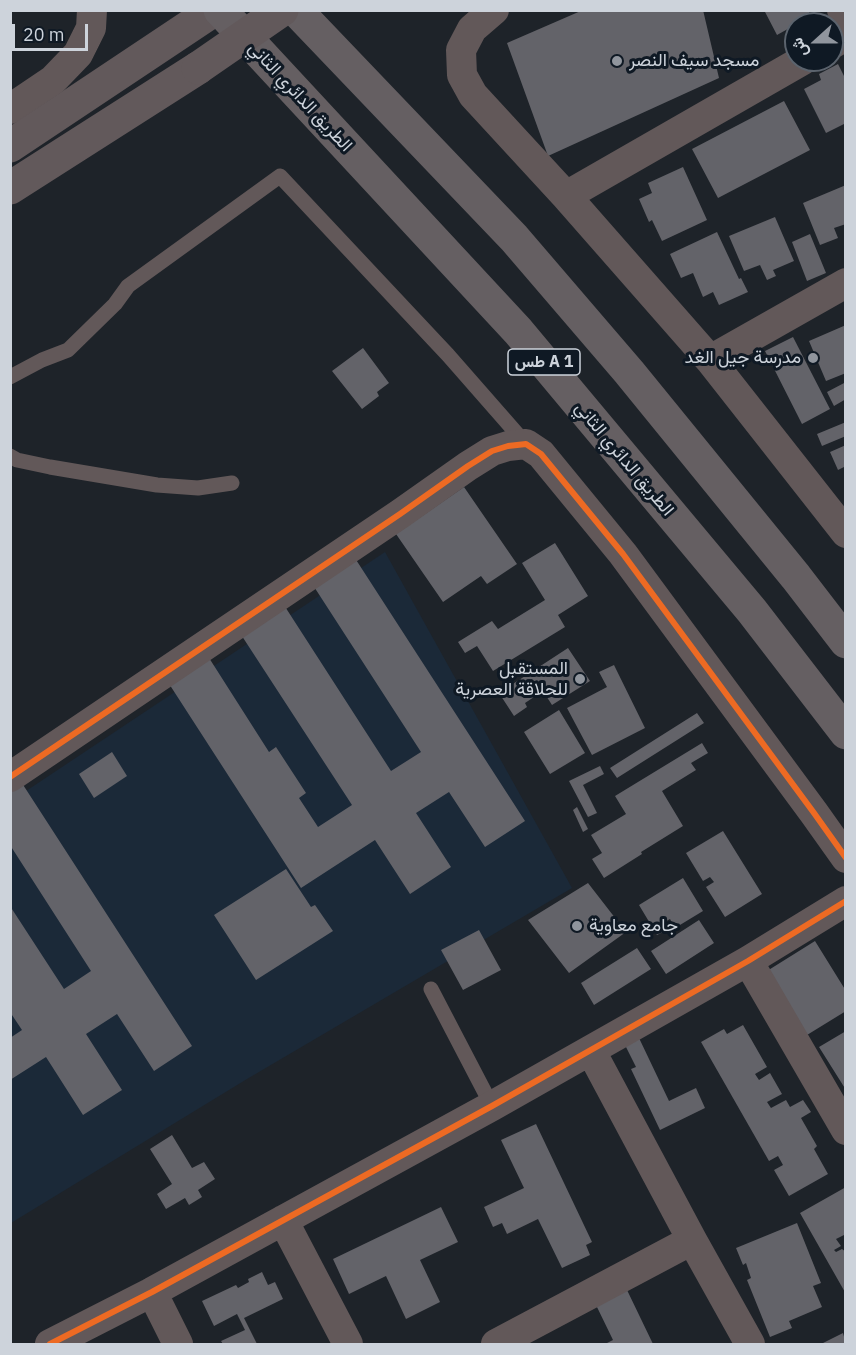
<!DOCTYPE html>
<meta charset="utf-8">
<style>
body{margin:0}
#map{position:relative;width:856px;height:1355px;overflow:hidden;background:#1e2329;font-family:"IBM Plex Sans",Vazirmatn,sans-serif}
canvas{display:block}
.frame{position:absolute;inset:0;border:12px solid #cdd3db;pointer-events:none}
.north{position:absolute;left:784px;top:12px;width:60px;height:60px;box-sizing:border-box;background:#0f1924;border:2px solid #5b636d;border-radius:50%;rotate:249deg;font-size:16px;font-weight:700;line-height:24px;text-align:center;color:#cdd3db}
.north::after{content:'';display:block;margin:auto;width:21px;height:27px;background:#90959d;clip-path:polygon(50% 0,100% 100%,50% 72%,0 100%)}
.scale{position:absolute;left:12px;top:24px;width:76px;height:27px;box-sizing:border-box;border:3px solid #cdd3db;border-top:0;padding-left:8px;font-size:18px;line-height:21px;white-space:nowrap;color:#cdd3db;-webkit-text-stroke:4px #0f1924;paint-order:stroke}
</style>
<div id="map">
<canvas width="856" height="1355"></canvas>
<div class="frame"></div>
<div class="north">ش</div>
<div class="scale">20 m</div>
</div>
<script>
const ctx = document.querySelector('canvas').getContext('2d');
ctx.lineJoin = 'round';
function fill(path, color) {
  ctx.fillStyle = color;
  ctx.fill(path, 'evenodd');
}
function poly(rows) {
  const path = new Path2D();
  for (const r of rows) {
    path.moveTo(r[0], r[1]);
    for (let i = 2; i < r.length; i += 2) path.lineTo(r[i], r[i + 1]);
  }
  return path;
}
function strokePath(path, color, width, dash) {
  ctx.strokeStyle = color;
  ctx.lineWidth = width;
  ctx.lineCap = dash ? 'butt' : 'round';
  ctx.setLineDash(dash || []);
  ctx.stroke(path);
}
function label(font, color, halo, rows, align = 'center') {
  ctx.font = font + ' "IBM Plex Sans",Vazirmatn,sans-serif';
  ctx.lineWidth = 6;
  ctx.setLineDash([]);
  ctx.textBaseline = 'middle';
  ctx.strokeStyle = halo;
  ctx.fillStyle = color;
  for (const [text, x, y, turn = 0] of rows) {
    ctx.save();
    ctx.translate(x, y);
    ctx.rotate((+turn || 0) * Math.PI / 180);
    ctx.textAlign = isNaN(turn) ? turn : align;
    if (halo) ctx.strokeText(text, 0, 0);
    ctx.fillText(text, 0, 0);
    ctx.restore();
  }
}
fill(poly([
 [385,552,572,888,247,1079,11,1223,11,801]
]), '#1b2938');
fill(poly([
 [583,10,703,10,719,78,548,156,507,43],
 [764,10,808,10,811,16,777,35],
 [838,64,846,80,846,123,826,133,804,89,821,80,819,74],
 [784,101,810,150,718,198,692,149],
 [683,167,707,220,662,241,652,220,649,222,639,199,652,193,648,183],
 [846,185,846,224,834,228,838,238,820,245,803,203],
 [775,217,794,261,773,270,776,276,767,280,760,265,744,271,729,236],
 [717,232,739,279,741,278,748,292,719,305,713,292,703,297,693,273,681,278,670,254],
 [810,234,826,273,807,281,792,242],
 [846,325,846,373,826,381,809,341],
 [793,337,830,409,802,424,765,351],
 [363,348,389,383,377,392,379,396,362,409,332,371],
 [846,382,846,399,834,406,827,392],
 [846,422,846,436,822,446,817,434],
 [846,445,846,466,838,470,830,452],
 [464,487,517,564,487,584,481,576,443,602,396,534],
 [555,543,588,596,558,615,565,627,493,671,477,646,465,653,458,642,492,621,498,629,545,600,522,563],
 [351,552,525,821,485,847,449,792,416,813,451,867,410,894,375,840,301,888,164,676,204,650,269,752,276,747,306,793,299,798,318,827,352,805,238,630,282,602,391,771,421,752,309,579],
 [568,648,590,681,552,705,543,691,525,703,527,707,514,716,499,693],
 [614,665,645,728,592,755,567,708,607,687,599,672],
 [559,710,585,753,550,774,524,732],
 [697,713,704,723,617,778,610,768],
 [702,743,708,753,691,763,696,770,662,791,683,826,641,852,642,854,604,878,592,859,602,853,591,835,626,814,615,796],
 [112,752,127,776,94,798,79,774],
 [600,766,604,774,583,785,597,813,588,817,569,781],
 [18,777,192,1046,154,1071,117,1014,86,1034,122,1090,83,1115,46,1057,10,1080,10,1038,22,1030,10,1012,10,906,64,989,91,971,10,845,10,781],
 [577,807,588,829,583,832,573,810],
 [723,831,762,894,725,917,706,887,714,882,710,877,703,881,686,853],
 [286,869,311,907,315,905,333,931,256,980,214,915],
 [683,878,703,911,675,928,670,919,659,925,663,932,657,935,639,905],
 [588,883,626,932,569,973,528,920],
 [699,920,714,943,666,974,651,951],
 [479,930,501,970,463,990,441,950],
 [815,941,846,991,846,1011,807,1035,767,971],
 [637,948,651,969,594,1005,581,983],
 [743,1025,767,1067,755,1074,759,1080,770,1073,782,1094,767,1102,771,1108,786,1100,790,1107,803,1100,811,1112,801,1118,817,1146,814,1149,828,1174,789,1196,774,1170,783,1165,778,1156,769,1161,701,1042,724,1029,727,1034],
 [846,1031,846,1090,819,1047],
 [639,1038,669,1101,696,1088,705,1108,660,1130,631,1069,636,1067,625,1045],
 [536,1124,592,1242,586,1245,590,1255,562,1268,538,1219,507,1234,502,1223,493,1227,484,1207,524,1188,501,1140],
 [172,1135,192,1168,204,1162,215,1179,198,1190,202,1197,189,1205,185,1198,166,1209,157,1194,172,1184,150,1149],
 [846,1187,846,1234,836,1239,841,1246,834,1250,836,1252,842,1249,846,1252,846,1294,800,1213],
 [441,1207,458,1242,420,1260,440,1302,406,1319,386,1276,349,1294,333,1259],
 [797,1223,821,1283,813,1286,822,1307,789,1321,792,1328,770,1337,747,1280,751,1278,746,1263,743,1265,736,1248],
 [262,1272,268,1285,275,1282,283,1299,244,1318,257,1344,223,1344,221,1341,245,1330,237,1314,214,1326,202,1301,236,1285,238,1288,249,1282,248,1279],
 [627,1290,653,1344,605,1344,613,1340,596,1305],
 [843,1333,846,1344,821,1344]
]), '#636369');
strokePath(poly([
 [10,377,42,360,68,350,115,304,128,286,280,176,448,355,526,444],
 [10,456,17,460,50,467,157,485,198,488,232,483],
 [431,989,492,1106]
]), '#625859', 15);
strokePath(poly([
 [494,10,472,29,461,50,462,75,473,95,566,196,710,360,846,533],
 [842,10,846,17],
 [832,44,846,36],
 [10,109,53,80,78,54,91,28,92,10],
 [566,196,803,60],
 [710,360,846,283],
 [10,777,400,514,468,466,492,451,508,446,526,444,541,454,623,554,814,813,846,858],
 [748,961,846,1130],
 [591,1051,692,1240,750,1344],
 [283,1220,348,1344],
 [152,1292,178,1344],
 [50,1344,152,1292,492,1106,748,961,846,901],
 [496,1344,692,1240]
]), '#625859', 30);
strokePath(poly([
 [10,146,214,10],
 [10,188,198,68]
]), '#62595b', 33);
strokePath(poly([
 [220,10,518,331,752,611,846,733],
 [296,10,514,238,629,372,796,577,846,642]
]), '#655f62', 33);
strokePath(poly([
 [198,68,282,10]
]), '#62595b', 33);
strokePath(poly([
 [10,777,400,514,468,466,492,451,508,446,526,444,541,454,623,554,814,813,846,858],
 [50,1344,152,1292,492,1106,748,961,846,901]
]), '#ed6a23', 6);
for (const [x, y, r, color] of [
 [617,61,6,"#90959d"],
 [813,358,6,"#90959d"],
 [580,679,6,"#90959d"],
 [577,926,6,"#90959d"]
]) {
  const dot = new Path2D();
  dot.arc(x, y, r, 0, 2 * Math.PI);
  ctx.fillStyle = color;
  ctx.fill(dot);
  strokePath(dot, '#0f1924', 2);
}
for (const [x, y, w] of [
 [544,362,72]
]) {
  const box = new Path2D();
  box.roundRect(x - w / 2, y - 13, w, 26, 4.5);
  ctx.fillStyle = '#0f1924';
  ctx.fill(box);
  strokePath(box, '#cdd3db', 1.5);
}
label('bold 16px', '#cdd3db', null, [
 ["طس A 1",544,362]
]);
label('18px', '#cdd3db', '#0f1924', [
 ["مسجد سيف النصر",629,61],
 ["مدرسة جيل الغد",801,358,"right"],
 ["المستقبل",568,669,"right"],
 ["للحلاقة العصرية",568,690,"right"],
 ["جامع معاوية",589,926]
], 'left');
label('18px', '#cdd3db', '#0f1924', [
 ["الطريق الدائري الثاني",300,97,47],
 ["الطريق الدائري الثاني",624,459,50]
]);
</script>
